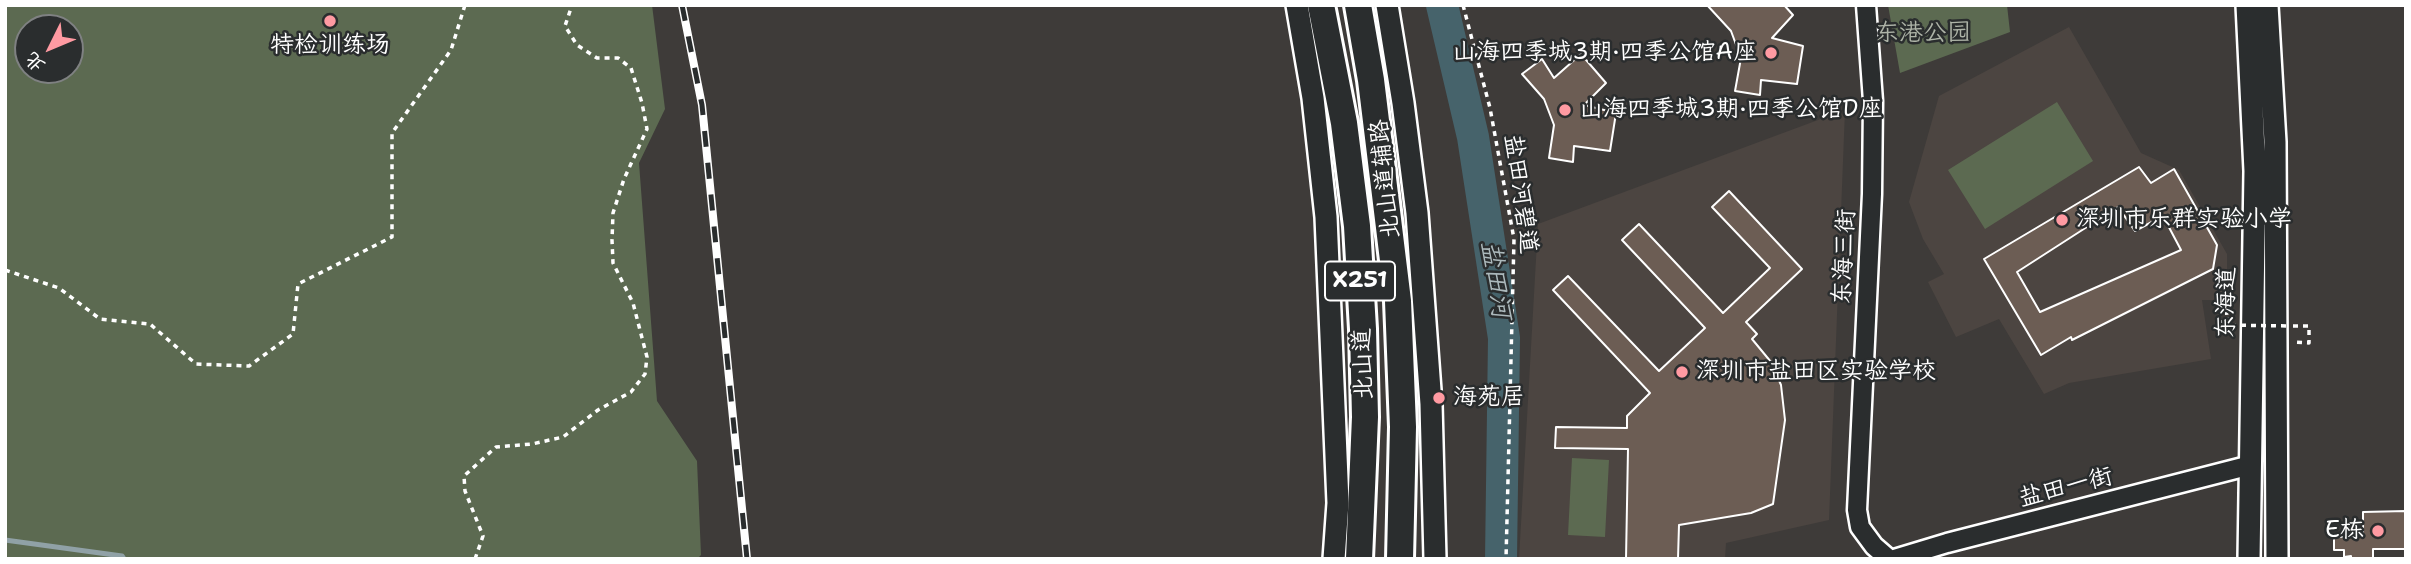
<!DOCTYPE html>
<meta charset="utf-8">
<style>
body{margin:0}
#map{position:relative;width:2411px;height:564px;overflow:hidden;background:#3e3b39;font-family:"Shantell Sans","LXGW WenKai TC",sans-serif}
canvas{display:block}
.frame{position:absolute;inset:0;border:7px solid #fff;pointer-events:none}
.north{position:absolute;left:14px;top:14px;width:70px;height:70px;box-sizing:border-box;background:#2a2d2e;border:2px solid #7f8182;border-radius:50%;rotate:227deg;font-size:19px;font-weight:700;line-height:28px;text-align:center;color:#fff}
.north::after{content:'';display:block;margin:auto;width:24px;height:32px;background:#ff9aa2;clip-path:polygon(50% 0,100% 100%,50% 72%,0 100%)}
</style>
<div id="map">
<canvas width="2411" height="564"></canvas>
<div class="frame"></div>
<div class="north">北</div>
</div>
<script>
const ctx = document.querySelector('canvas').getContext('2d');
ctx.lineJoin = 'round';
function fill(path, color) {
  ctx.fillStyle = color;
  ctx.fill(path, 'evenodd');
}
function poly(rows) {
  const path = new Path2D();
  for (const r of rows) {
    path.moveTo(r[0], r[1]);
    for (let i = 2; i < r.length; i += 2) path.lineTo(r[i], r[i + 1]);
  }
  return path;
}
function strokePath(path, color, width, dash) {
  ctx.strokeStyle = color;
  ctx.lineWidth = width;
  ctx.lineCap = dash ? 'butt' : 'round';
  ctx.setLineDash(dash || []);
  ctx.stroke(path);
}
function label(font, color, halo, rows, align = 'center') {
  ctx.font = font + ' "Shantell Sans","LXGW WenKai TC",sans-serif';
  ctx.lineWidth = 5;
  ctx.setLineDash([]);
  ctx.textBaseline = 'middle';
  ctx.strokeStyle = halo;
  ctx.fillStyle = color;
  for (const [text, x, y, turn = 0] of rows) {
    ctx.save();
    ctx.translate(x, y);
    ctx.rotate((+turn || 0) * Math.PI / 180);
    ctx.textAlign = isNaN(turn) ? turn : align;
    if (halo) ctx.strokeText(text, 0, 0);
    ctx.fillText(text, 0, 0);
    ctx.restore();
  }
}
fill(poly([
 [2069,27,2141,153,2179,170,2227,254,2227,300,2202,300,2211,359,2069,383,2044,394,1999,319,1956,337,1928,282,1944,274,1923,239,1909,202,1939,96],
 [1845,110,1829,520,1726,543,1725,559,1519,559,1538,224]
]), '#4c4541');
fill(poly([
 [5,5,652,5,665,109,639,163,657,401,697,461,701,555,697,559,5,559],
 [70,28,70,70,28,70,28,28],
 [1888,5,2007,5,2010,32,1900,73],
 [2057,102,2093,161,1985,229,1948,170],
 [1572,458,1609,460,1605,537,1568,535]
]), '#5c6a51');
strokePath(poly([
 [5,540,122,556,124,559]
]), '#90a1a6', 5);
strokePath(poly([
 [1442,5,1473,137,1504,338,1501,559]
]), '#46636b', 32);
const building = poly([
 [1707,5,1784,5,1793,15,1772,38,1803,46,1797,84,1761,80,1760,95,1735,91,1741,58,1731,31,1707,5],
 [1581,54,1606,83,1584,105,1616,113,1610,151,1574,146,1573,162,1549,158,1554,125,1544,99,1522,74,1542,59,1554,78,1581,54],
 [2139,167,2151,183,2174,169,2217,245,2213,269,2072,340,2071,337,2041,355,1984,259,2139,167],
 [2118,207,2135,231,2163,216,2181,250,2040,312,2017,272,2118,207],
 [1729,191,1802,269,1746,322,1757,334,1752,339,1771,362,1781,385,1785,420,1773,504,1751,513,1679,525,1678,559,1626,559,1628,449,1555,448,1556,427,1627,428,1627,416,1650,393,1553,290,1568,276,1659,371,1705,328,1622,240,1639,224,1723,313,1770,268,1712,207,1729,191],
 [2406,511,2406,549,2373,549,2373,559,2351,559,2351,556,2344,557,2344,550,2334,550,2334,537,2363,536,2363,512,2406,511]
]);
fill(building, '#6c5d54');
strokePath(building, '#fff', 2);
const minor = poly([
 [1866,5,1873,101,1872,194,1857,510,1860,527,1874,546,1889,559],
 [1894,559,1947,543,2251,465]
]);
const tertiary = poly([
 [1297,5,1313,98,1326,217,1338,503,1334,559],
 [1387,5,1403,103,1417,213,1431,404,1435,559],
 [2247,5,2255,171,2249,559],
 [2267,5,2275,142,2277,559]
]);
const primary = poly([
 [1321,5,1344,123,1357,226,1363,329,1365,417,1359,559],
 [1358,5,1371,80,1398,301,1403,427,1400,559]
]);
strokePath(minor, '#fff', 23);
strokePath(tertiary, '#fff', 26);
strokePath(primary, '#fff', 32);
strokePath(poly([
 [1463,5,1490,108,1514,239,1506,559],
 [5,270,59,288,100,319,150,324,196,364,249,366,293,334,298,284,392,237,392,133,451,50,465,5],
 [2221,325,2220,301,2226,300,2227,319,2235,319],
 [2293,326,2309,326,2309,343,2294,342],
 [475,559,483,536,465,491,464,476,496,447,532,444,563,437,598,410,631,392,645,374,647,357,641,334,633,303,613,263,612,240,613,213,624,179,647,129,642,103,631,68,618,58,597,58,577,45,565,26,572,5]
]), '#fff', 3.5, [5, 5]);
strokePath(minor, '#2a2d2e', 18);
strokePath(tertiary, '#2a2d2e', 21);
strokePath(primary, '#2a2d2e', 26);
const rail = poly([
 [682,5,702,105,747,559]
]);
strokePath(rail, '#fff', 8);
strokePath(rail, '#2a2d2e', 5, [16]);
strokePath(poly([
 [2221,325,2290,326]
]), '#fff', 3.5, [5, 5]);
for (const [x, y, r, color] of [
 [330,21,7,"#ff9aa2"],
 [1771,53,7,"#ff9aa2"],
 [1565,110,7,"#ff9aa2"],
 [2062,220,7,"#ff9aa2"],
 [1682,372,7,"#ff9aa2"],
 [1439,398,7,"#ff9aa2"],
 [2378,531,7,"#ff9aa2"]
]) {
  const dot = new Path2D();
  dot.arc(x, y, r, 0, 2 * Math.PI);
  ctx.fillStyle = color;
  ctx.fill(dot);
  strokePath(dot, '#2a2d2e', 2.5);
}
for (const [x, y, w] of [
 [1360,281,70]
]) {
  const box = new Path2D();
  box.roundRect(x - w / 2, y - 19.5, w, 39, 5);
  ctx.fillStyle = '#2a2d2e';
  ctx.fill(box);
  strokePath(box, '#fff', 2);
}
label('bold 23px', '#fff', null, [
 ["X251",1360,281]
]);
label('24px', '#aeb4a8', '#2a2d2e', [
 ["东港公园",1923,34]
]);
label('24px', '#fff', '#2a2d2e', [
 ["特检训练场",330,46,"center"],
 ["山海四季城3期·四季公馆A座",1757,53,"right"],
 ["山海四季城3期·四季公馆D座",1579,110],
 ["深圳市乐群实验小学",2076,220],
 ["深圳市盐田区实验学校",1696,372],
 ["海苑居",1453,398],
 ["E栋",2364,531,"right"]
], 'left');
label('24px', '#fff', '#2a2d2e', [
 ["北山道辅路",1386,179,-96],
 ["盐田河碧道",1520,194,82],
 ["东海三街",1845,257,-87],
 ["东海道",2227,303,-89],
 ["北山道",1364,364,-92],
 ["盐田一街",2066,488,-14]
]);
label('italic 26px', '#acb9bc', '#2a2d2e', [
 ["盐田河",1495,280,81]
]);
</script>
